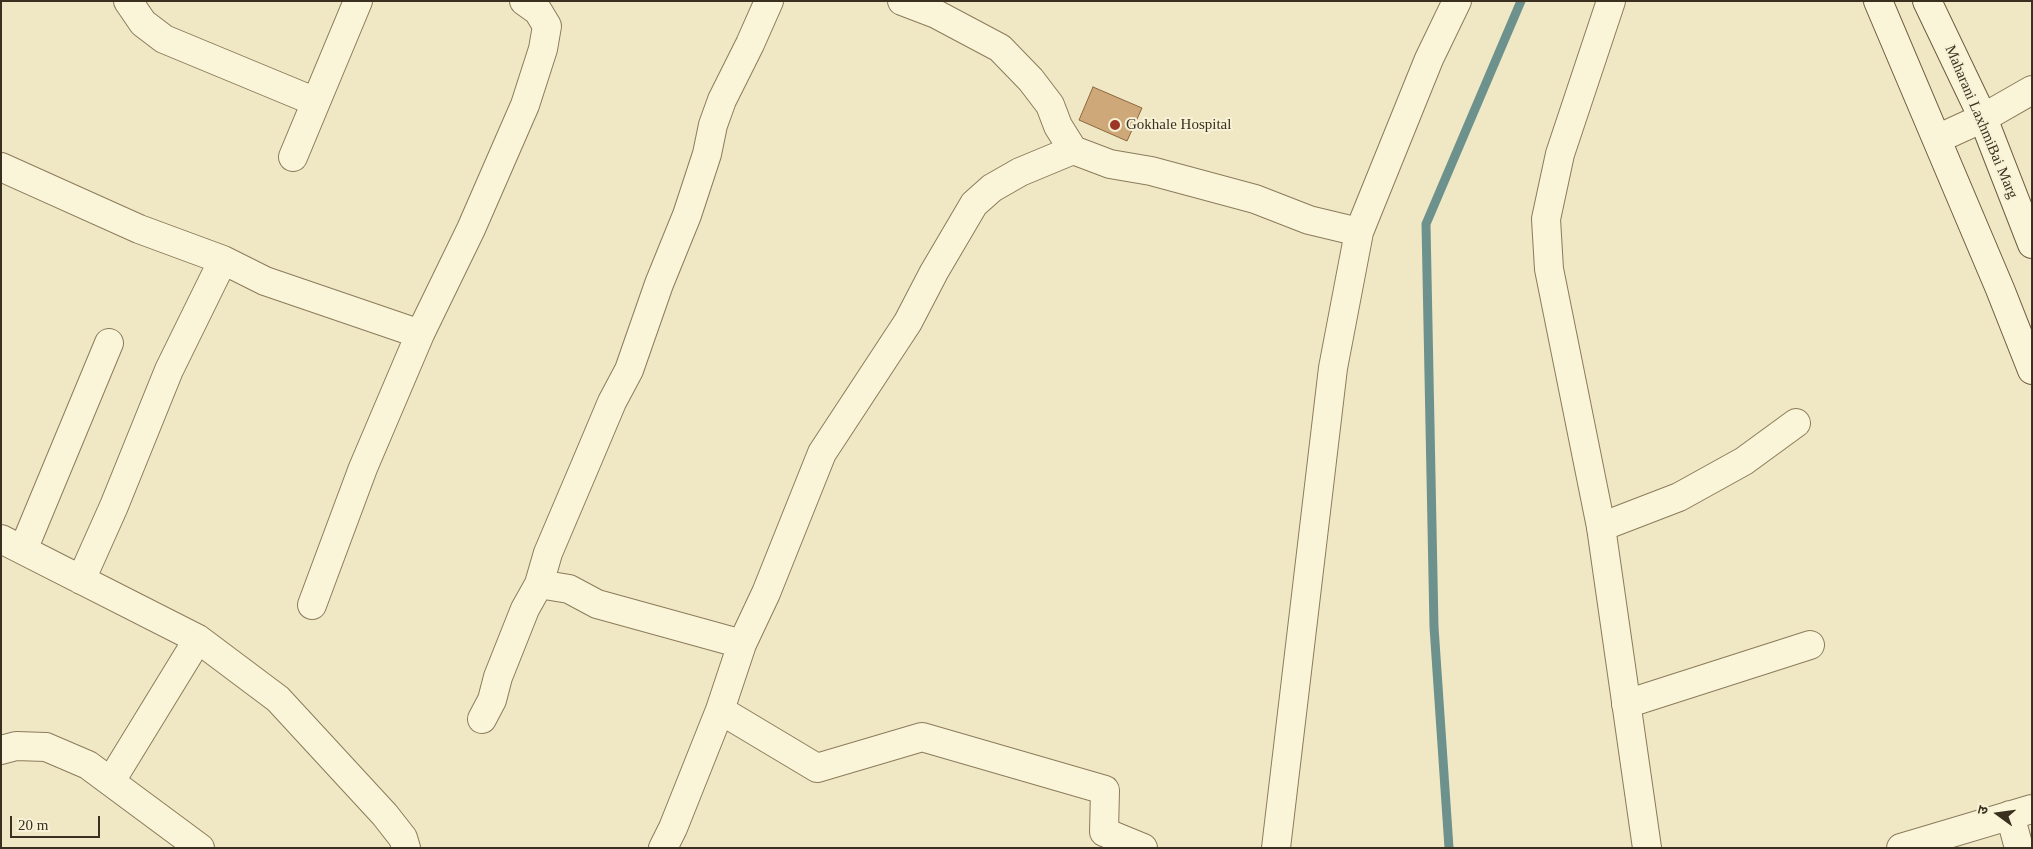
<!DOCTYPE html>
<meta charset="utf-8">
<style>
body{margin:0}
#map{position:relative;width:2033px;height:849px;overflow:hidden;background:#f0e8c5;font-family:"Times New Roman","Noto Sans Devanagari",serif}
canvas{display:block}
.frame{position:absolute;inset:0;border:2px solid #3b301f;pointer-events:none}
.north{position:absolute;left:1973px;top:789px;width:50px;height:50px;-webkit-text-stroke:4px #f7f1d5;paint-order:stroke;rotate:284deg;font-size:14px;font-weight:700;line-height:20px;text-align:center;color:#3b301f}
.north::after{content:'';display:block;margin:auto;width:18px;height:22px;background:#3b301f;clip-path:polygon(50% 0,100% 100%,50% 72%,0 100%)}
.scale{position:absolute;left:10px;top:816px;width:90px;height:22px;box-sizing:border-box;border:2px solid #3b301f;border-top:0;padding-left:6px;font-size:15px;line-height:18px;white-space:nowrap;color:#3b301f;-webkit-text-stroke:4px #f7f1d5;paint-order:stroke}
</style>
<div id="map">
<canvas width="2033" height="849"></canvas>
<div class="frame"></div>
<div class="north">उ</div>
<div class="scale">20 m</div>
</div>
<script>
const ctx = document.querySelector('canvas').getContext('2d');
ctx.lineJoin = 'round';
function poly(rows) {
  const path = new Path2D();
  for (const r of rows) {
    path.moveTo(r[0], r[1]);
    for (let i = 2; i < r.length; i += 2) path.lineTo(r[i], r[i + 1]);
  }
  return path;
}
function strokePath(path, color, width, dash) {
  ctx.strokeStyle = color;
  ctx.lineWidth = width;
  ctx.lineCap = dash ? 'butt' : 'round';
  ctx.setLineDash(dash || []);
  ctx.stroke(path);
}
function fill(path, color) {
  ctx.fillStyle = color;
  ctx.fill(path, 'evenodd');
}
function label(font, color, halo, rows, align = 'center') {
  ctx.font = font + ' "Times New Roman",serif';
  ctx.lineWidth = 4;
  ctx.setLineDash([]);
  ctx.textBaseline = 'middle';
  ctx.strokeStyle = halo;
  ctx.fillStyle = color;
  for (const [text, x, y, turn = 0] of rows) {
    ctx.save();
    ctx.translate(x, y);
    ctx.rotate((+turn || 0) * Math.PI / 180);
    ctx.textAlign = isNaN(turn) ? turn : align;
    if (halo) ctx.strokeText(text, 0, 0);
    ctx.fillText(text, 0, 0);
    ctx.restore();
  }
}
strokePath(poly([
 [1449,848,1434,627,1426,224,1521,1]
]), '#6d928d', 9);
const building = poly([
 [1093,87,1142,108,1127,141,1079,120,1093,87]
]);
fill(building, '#cfa87a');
strokePath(building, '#8b673f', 1);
const minor = poly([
 [128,1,143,23,164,39,316,102],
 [902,1,936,14,1000,48,1031,80,1050,105,1058,126,1073,150,1110,164,1151,171,1255,199,1309,220,1359,232],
 [1937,139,1983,118,2032,90],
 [293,157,358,1],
 [1,167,139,229,223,260,265,281,420,334],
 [1601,527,1679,497,1744,461,1796,423],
 [1,539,198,639,278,699,385,815,403,838,406,848],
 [23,550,109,343],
 [81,580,114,506,169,370,223,260],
 [539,584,569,589,597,604,742,644],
 [312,605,363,468,420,334,471,229,525,105,543,49,547,26,538,11,524,1],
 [1626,704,1810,645],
 [720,710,817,768,922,737,1105,790,1104,832,1143,848],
 [482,719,492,700,498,677,525,609,539,584,548,553,585,466,612,402,629,370,659,284,687,215,707,154,713,125,722,100,750,44,769,1],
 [1,750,16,746,46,747,88,765,200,848],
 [111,781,198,639],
 [2010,815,2019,848],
 [663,848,673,828,720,710,742,644,766,593,822,453,908,322,934,272,974,204,992,188,1020,172,1073,150],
 [1276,848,1333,368,1359,232,1429,59,1457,1],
 [1901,848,2032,809]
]);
const tertiary = poly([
 [1611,1,1560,154,1546,219,1549,269,1601,527,1647,848]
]);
const secondary = poly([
 [1878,1,2000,289,2032,370],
 [1927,1,1983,118,2032,244]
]);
strokePath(minor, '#8b7b5a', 30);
strokePath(tertiary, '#8b7b5a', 30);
strokePath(secondary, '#6d5b3d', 30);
strokePath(minor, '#faf4d9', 28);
strokePath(tertiary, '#faf4d9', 28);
strokePath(secondary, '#faf4d9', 28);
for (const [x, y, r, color] of [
 [1115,125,6,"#9c3728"]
]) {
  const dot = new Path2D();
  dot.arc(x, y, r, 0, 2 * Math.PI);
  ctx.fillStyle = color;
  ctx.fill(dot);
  strokePath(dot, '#f7f1d5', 2);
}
label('15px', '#3b301f', '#f7f1d5', [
 ["Maharani LaxhmiBai Marg",1981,122,67]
]);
label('15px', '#3b301f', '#f7f1d5', [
 ["Gokhale Hospital",1126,125]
], 'left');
</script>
